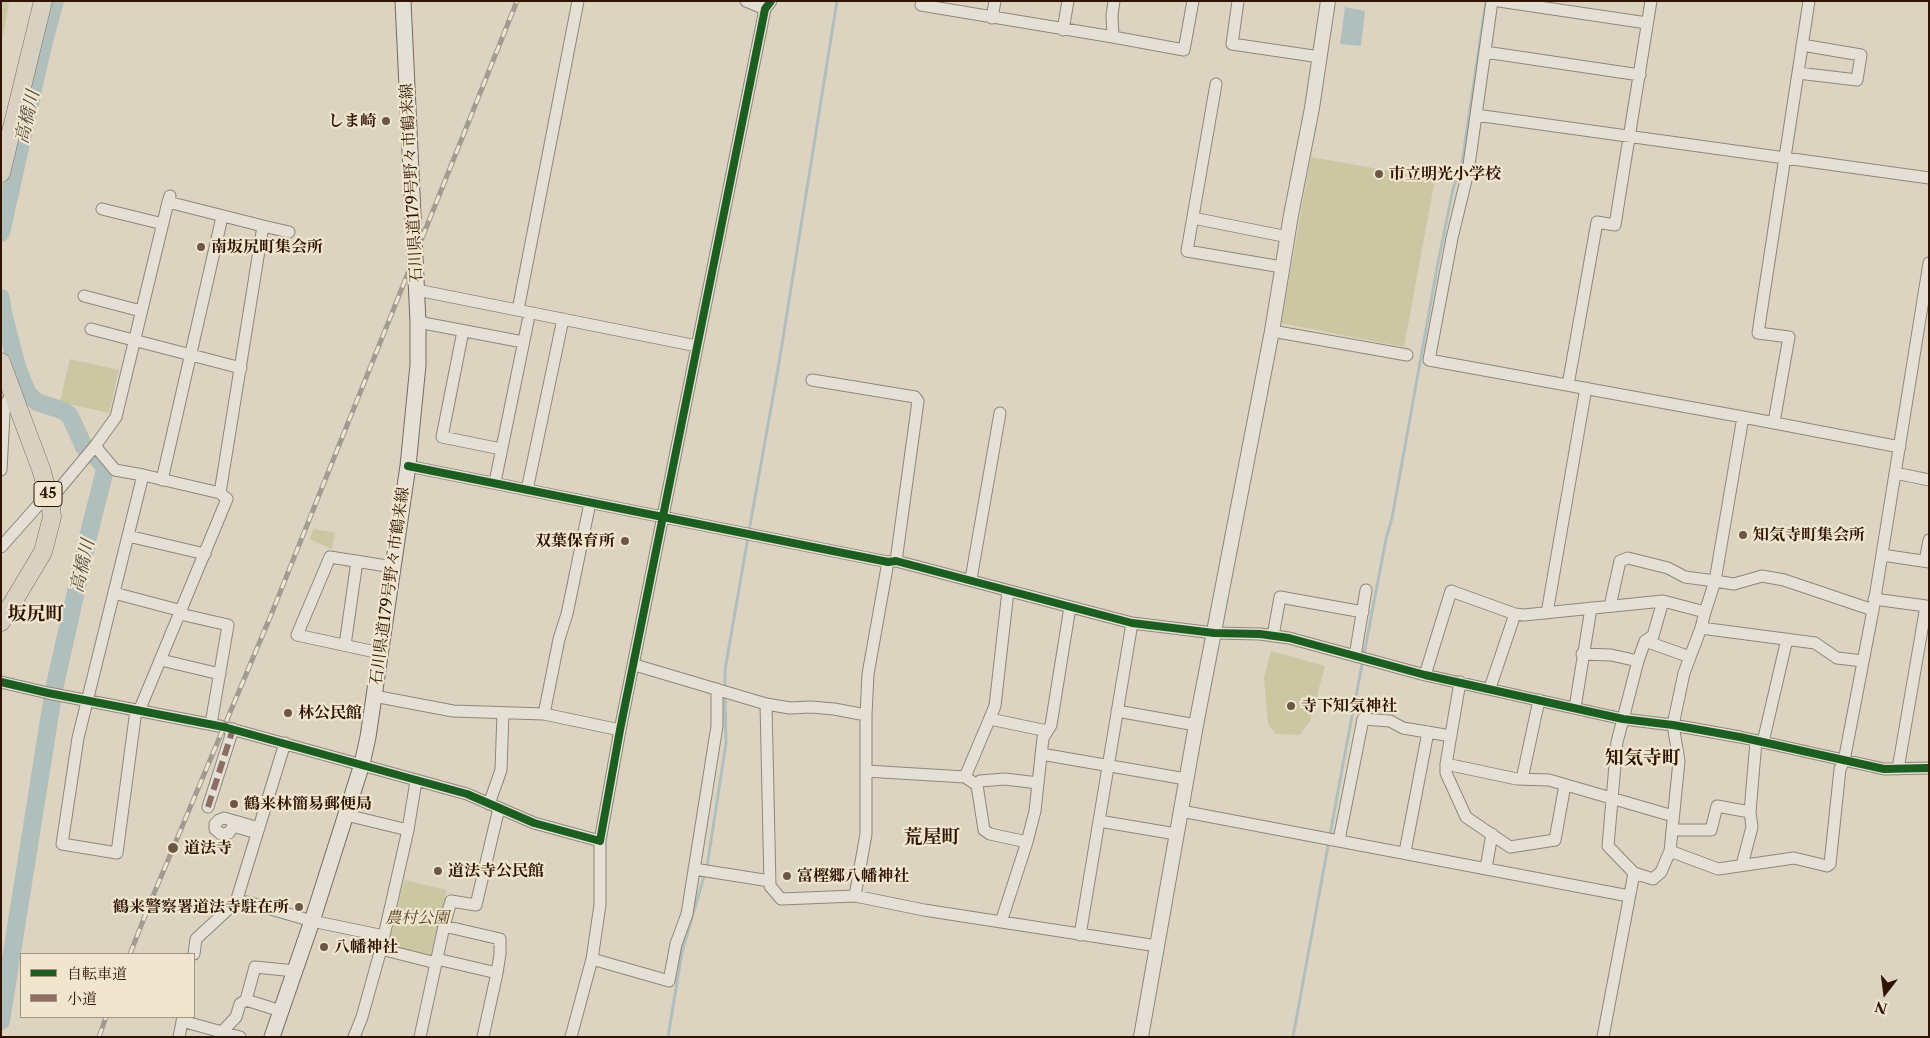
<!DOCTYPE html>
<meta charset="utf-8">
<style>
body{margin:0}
#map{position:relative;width:1930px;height:1038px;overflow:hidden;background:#dcd4c1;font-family:"Libre Caslon Text","Noto Serif JP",serif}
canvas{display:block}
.frame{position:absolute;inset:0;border:2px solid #301402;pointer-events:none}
.legend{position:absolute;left:20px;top:953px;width:175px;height:65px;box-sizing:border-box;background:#f0e6cf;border:1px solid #a3927d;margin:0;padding:6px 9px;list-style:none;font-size:15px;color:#301402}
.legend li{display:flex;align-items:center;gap:10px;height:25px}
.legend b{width:25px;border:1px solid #a3927d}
.north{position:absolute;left:1860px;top:968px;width:50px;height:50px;-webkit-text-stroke:4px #f0e6cf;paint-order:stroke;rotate:195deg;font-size:14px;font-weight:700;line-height:20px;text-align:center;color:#301402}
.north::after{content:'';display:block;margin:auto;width:18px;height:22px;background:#301402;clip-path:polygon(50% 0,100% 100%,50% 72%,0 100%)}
</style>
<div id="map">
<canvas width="1930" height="1038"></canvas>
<div class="frame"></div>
<ul class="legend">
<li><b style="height:6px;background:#1b5e20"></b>自転車道</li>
<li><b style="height:6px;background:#8d6e63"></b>小道</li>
</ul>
<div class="north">N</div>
</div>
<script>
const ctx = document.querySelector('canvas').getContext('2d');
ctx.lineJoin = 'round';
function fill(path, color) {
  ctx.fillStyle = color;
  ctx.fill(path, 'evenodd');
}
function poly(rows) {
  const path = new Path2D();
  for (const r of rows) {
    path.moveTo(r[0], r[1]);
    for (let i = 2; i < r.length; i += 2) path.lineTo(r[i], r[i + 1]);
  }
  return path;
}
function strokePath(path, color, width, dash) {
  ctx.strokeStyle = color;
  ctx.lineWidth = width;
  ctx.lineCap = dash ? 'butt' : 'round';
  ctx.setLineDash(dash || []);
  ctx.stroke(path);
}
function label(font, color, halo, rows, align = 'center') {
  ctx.font = font + ' "Libre Caslon Text","Noto Serif JP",serif';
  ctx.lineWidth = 4.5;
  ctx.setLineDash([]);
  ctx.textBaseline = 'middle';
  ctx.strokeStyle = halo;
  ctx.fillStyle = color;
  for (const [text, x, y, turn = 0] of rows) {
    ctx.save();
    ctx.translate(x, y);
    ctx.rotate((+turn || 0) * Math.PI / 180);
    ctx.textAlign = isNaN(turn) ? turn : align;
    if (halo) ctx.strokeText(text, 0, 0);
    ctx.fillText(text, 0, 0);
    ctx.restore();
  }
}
fill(poly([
 [1,1,9,1,1,49],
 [1311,157,1435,179,1404,347,1281,323],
 [70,359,119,370,109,413,60,402],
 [314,529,335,533,332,549,309,539],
 [1271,651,1325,666,1310,721,1299,735,1276,734,1268,724,1264,677],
 [404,880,447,890,431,957,388,947]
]), '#cbc7a2');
fill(poly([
 [1345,7,1365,11,1361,46,1340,44]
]), '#b1bfbc');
strokePath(poly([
 [749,531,779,363,837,1],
 [725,689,725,670,748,537],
 [707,867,726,743,725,695],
 [668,1037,682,952,705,873],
 [1293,1037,1343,764,1386,539,1392,518,1438,263,1453,189,1462,163,1486,1]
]), '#b1bfbc', 3);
strokePath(poly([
 [1,233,43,45,55,1],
 [1,298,3,313,18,370,28,394,37,402,64,411,70,416,84,447,102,463,105,470,90,529,54,689,1,1021]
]), '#b1bfbc', 18);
const minor = poly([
 [746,1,765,9],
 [922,1,921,5,1113,37],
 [1114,1,1112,15,1113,37,1184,50,1193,1],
 [1238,1,1232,44,1320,57],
 [1492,1,1468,172,1452,238,1429,360,1743,417],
 [1499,1,1647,23],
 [992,18,995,1],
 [1063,30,1068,1],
 [1485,52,1640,75],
 [1798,73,1857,80,1861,55,1802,45],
 [1216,84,1187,251,1282,267],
 [1476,115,1929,178],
 [170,196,168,202,263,226,220,493],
 [102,209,163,224],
 [1193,218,1288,237],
 [263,226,289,232],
 [417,290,697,346],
 [84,296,141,311],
 [518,310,578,1],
 [418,322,523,342],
 [91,329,241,368],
 [463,331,442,437,501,449],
 [1272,331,1407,355],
 [812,380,915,397,918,401,896,561],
 [1568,385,1597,222,1615,225,1651,1],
 [1774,422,1789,337,1758,333,1809,1],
 [95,446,115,470,143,475],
 [408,466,888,562,896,561,1132,623,1214,633,1260,634,1289,638,1425,675,1623,719,1673,725,1740,737,1884,769,1929,768],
 [1,470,4,414,5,405,13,393],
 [1895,473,1929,480],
 [162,480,222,217],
 [495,482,528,321],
 [527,490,563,319],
 [128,536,205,554],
 [1,547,41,502,50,500,95,446,116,417,168,202],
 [1882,555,1929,562],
 [1925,561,1929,540],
 [971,579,1000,413],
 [114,593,182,611],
 [1874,599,1926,606,1898,769],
 [1610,606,1620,561,1628,558,1668,568,1685,577,1715,581,1743,417,1900,447],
 [1705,612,1715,581,1734,584,1762,576,1784,580,1873,610],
 [1547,613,1586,388],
 [180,614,228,625,211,724],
 [1273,636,1280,597,1363,612],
 [1645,641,1690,657],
 [345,645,357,561],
 [380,653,297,635,330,557,393,567],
 [1582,654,1611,655,1638,661],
 [1355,656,1366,590],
 [161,660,220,674],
 [635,665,766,704,790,708,811,707,834,709,866,715],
 [1425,675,1451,591,1515,614],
 [1,682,48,693,224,727,467,794,534,823,600,841,620,730,765,9,771,1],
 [1460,682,1446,764,1517,779,1549,780,1673,816],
 [1490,688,1515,614,1524,615,1663,601,1705,612,1701,628,1815,643,1837,658,1863,661],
 [374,696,453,711,544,714,620,730],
 [766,704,770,886,781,899,855,896,924,910,1157,946],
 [1575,708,1591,608],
 [136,710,117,853,62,844,78,738,143,475,220,493,227,499,139,711],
 [1117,711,1196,725],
 [544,714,559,639,567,614,590,503],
 [990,719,1047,731],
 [1763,742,1787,639],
 [1041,754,1186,779],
 [1446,764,1446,773,1466,817,1510,847,1555,840,1565,785],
 [866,771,965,777,995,706,1008,591],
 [965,777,977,785,984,830,990,834,1027,842],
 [1522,779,1539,700],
 [977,785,980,781,1005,779,1038,783],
 [489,804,501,770,503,713],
 [208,807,233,729],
 [1181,811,1629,896],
 [346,815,408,830],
 [1099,821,1176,834],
 [1672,830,1711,830,1717,806,1750,812],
 [257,833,233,826,229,833,221,834,215,829,215,824,219,820,224,818,259,828],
 [1339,840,1363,719,1390,721,1403,728,1451,736],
 [1670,851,1718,869,1794,858,1827,866,1830,864,1840,769,1844,761,1873,610,1929,263],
 [1405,852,1428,732],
 [1742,865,1752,827,1750,812,1756,741],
 [1486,868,1492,834],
 [694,869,770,881],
 [1634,873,1653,879,1661,872,1670,851,1679,761,1673,725,1684,673,1701,628],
 [855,896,866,834,866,715,868,674,888,562],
 [236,902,285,743],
 [1001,922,1027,842,1035,811,1043,738,1051,725,1070,607],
 [444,926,451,901,476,905,499,808],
 [1080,935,1132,623],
 [381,949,408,830,416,781],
 [194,954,196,939,236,902,247,902,312,921,384,936],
 [437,959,497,973],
 [592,959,669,981,676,944,687,914,717,726,717,689],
 [246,1000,281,1011],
 [182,1021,240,1037],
 [222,1032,236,1017,240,1004,246,1000,255,967,295,971],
 [179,1037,183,1017],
 [354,1037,362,1017,381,949,436,963],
 [420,1037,444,926,500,939,500,954,497,973,483,1037],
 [571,1037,592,959,600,905,600,841],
 [1603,1037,1634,873,1608,846,1617,742,1638,661,1645,641,1653,636,1663,601]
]);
const tertiary = poly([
 [1141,1037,1196,725,1272,331,1291,215,1312,108,1328,1]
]);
const secondary = poly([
 [272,1037,312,921,362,764,368,737,408,466,418,365,418,322,403,1]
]);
const primary = poly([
 [1,173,43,1],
 [1,362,41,469,50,500,52,517,43,552,1,622]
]);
strokePath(minor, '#8e8679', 13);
strokePath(tertiary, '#8e8679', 16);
strokePath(secondary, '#756c60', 17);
strokePath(primary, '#756c60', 19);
strokePath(minor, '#e4e0d6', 11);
strokePath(tertiary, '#e4e0d6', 14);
strokePath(secondary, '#e4e0d6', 15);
strokePath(primary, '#d8d0c1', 18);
const rail = poly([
 [130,954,150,903,271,615,517,1],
 [99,1037,106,1017]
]);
strokePath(rail, '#a19b91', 5);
strokePath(rail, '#f0e6cf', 3, [9]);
strokePath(poly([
 [208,807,233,729]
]), '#8d6e63', 6, [12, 6]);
strokePath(poly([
 [408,466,888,562,896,561,1132,623,1214,633,1260,634,1289,638,1425,675,1623,719,1673,725,1740,737,1884,769,1929,768],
 [1,682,48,693,224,727,467,794,534,823,600,841,620,730,765,9,771,1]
]), '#1b5e20', 8);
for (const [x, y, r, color] of [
 [386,121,5,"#6c5745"],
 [1379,174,5,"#6c5745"],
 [201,247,5,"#6c5745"],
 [1743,535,5,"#6c5745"],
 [625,541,5,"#6c5745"],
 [1291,706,5,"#6c5745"],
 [288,713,5,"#6c5745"],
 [234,804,5,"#6c5745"],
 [173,848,6,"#6c5745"],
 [438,871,5,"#6c5745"],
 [787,876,5,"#6c5745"],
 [299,907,5,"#6c5745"],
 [324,947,5,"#6c5745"]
]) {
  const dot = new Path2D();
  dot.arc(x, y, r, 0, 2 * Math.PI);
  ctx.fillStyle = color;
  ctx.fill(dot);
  strokePath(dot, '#f0e6cf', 2);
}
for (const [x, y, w] of [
 [48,494,28]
]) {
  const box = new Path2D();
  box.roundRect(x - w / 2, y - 12.5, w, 25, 4);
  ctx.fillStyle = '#f0e6cf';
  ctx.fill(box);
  strokePath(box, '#301402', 1);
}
label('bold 15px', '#301402', null, [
 ["45",48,494]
]);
label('bold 16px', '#301402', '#f0e6cf', [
 ["しま崎",376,121,"right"],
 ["市立明光小学校",1389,174],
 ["南坂尻町集会所",211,247],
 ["知気寺町集会所",1753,535],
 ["双葉保育所",615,541,"right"],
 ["寺下知気神社",1301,706],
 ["林公民館",298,713],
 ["鶴来林簡易郵便局",244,804],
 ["道法寺",184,848],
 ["道法寺公民館",448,871],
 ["富樫郷八幡神社",797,876],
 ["鶴来警察署道法寺駐在所",289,907,"right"],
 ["八幡神社",334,947]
], 'left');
label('16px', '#301402', '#f0e6cf', [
 ["石川県道179号野々市鶴来線",412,183,-93],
 ["石川県道179号野々市鶴来線",390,586,-82]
]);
label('italic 16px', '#5a462a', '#f0e6cf', [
 ["農村公園",417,918]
]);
label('italic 18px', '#564d42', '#f0e6cf', [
 ["高橋川",28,117,-77],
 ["高橋川",83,566,-77]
]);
label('bold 19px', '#301402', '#f0e6cf', [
 ["坂尻町",36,615],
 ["知気寺町",1643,759],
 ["荒屋町",932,838]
]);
</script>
